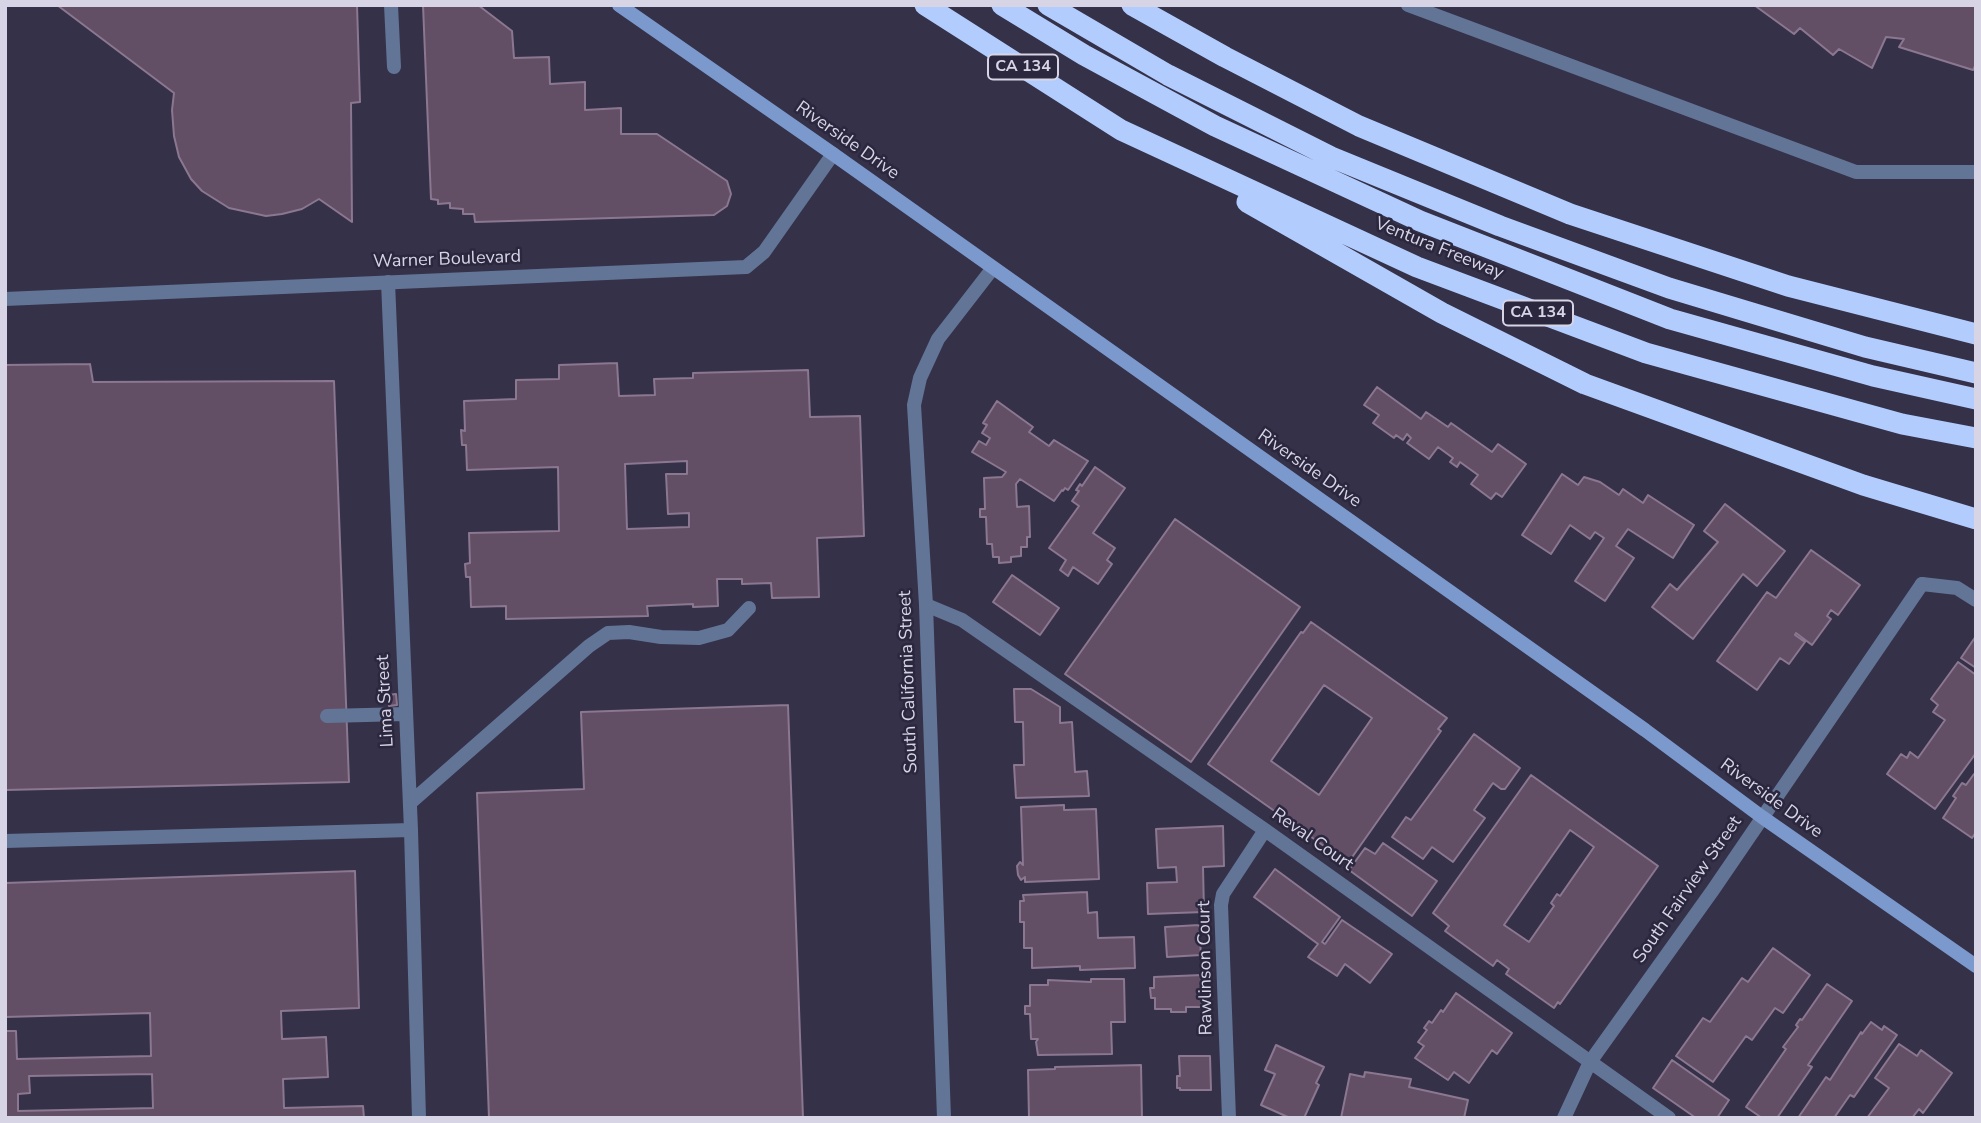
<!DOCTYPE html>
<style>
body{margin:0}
#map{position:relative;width:1981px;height:1123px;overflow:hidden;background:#353149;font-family:"Nunito Sans",sans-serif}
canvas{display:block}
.frame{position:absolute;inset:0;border:7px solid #d7d5e5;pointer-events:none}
</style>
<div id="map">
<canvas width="1981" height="1123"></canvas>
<div class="frame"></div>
</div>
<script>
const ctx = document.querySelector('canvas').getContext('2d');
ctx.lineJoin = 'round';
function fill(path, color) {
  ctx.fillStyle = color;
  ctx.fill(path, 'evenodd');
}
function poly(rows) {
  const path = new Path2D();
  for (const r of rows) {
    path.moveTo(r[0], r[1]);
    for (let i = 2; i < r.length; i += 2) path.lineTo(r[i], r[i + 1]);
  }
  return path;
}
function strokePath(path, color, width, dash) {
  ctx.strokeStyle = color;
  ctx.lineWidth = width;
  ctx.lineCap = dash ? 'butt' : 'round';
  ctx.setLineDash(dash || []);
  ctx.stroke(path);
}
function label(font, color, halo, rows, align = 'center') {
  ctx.font = font + ' "Nunito Sans",sans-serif';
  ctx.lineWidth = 5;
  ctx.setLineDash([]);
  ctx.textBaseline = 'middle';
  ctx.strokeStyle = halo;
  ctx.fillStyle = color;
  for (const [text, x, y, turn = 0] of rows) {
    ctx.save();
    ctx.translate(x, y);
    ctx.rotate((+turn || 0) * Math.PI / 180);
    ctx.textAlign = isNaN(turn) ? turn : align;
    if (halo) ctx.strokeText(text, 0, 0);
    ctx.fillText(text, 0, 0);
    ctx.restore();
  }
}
const building = poly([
 [57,5,357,5,360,102,351,103,352,222,319,199,302,209,282,214,266,216,229,208,202,191,191,179,179,157,174,136,172,110,174,93,57,5],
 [423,5,478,5,512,31,514,58,549,57,550,84,585,82,585,110,621,108,621,134,657,134,727,181,731,194,727,206,714,215,475,222,474,214,463,214,463,209,450,208,450,203,438,204,438,200,431,199,423,5],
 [1754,5,1976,5,1976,64,1973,70,1899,47,1904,39,1886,37,1872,68,1839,49,1833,55,1800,28,1794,34,1754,5],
 [617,363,619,396,655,395,654,379,693,378,693,373,808,370,810,417,860,416,864,536,817,538,819,597,772,598,771,583,742,584,742,579,717,579,718,606,693,607,693,604,647,606,648,616,506,619,506,606,471,607,470,577,466,577,465,564,470,563,469,533,559,531,558,467,467,470,466,445,462,445,461,430,465,431,464,401,516,399,516,380,559,379,559,365,617,363],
 [687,461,687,474,666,474,668,514,689,513,689,527,627,529,625,464,687,461],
 [90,364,93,382,334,381,349,782,5,790,5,365,90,364],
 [1377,387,1421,419,1426,412,1448,427,1451,423,1492,452,1498,444,1526,464,1502,497,1496,493,1491,499,1471,484,1478,475,1460,462,1457,467,1450,462,1453,458,1438,447,1429,459,1407,443,1411,438,1407,434,1403,440,1396,435,1394,438,1373,423,1379,415,1364,405,1377,387],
 [997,401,1033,427,1029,432,1049,446,1054,440,1088,461,1068,490,1065,488,1063,491,1062,490,1054,501,1020,479,1016,484,1017,507,1029,506,1030,537,1027,537,1027,547,1021,547,1021,556,1011,557,1011,562,999,563,999,557,993,557,992,544,987,544,986,517,980,517,980,509,985,509,984,478,1002,477,1006,472,972,452,979,441,986,445,990,438,982,433,987,425,983,423,997,401],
 [1095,467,1125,488,1093,533,1115,548,1107,560,1112,564,1098,584,1073,567,1068,576,1060,570,1066,560,1049,548,1079,506,1072,501,1079,491,1076,490,1080,484,1082,486,1095,467],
 [1562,474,1578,485,1584,477,1600,482,1619,495,1623,489,1643,503,1648,495,1694,525,1673,558,1628,529,1616,546,1634,558,1605,601,1575,581,1604,538,1595,532,1590,539,1570,525,1551,554,1522,535,1562,474],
 [1725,504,1785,551,1757,586,1743,574,1693,639,1652,607,1670,584,1677,590,1718,542,1704,531,1725,504],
 [1175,519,1300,607,1191,762,1065,674,1175,519],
 [1811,550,1860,585,1838,615,1831,610,1827,616,1831,619,1812,645,1796,633,1795,635,1805,642,1789,664,1780,658,1757,690,1717,661,1767,592,1776,598,1811,550],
 [1012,575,1059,608,1040,635,993,602,1012,575],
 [1311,622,1447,718,1438,729,1441,731,1348,863,1208,764,1301,632,1303,633,1311,622],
 [1324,685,1372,718,1319,795,1271,761,1324,685],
 [1976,636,1976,668,1961,658,1976,636],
 [1958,662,1976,675,1976,753,1935,809,1887,774,1901,754,1907,758,1910,752,1918,758,1945,720,1933,712,1938,705,1931,699,1958,662],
 [1014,689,1031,689,1060,707,1060,723,1072,722,1075,772,1087,771,1089,796,1016,798,1014,765,1024,765,1023,722,1015,722,1014,689],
 [396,694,397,705,389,706,388,695,396,694],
 [788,705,803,1118,489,1118,477,793,584,789,581,712,788,705],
 [1474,734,1520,768,1505,789,1501,789,1493,783,1474,810,1485,818,1453,862,1432,847,1423,859,1392,837,1406,817,1411,820,1474,734],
 [1974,774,1976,775,1976,832,1972,838,1943,818,1956,798,1953,796,1962,783,1966,785,1974,774],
 [1531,775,1658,866,1560,1004,1558,1002,1554,1008,1506,974,1509,969,1497,960,1493,966,1445,931,1449,926,1433,913,1531,775],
 [1570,830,1594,847,1560,896,1557,894,1551,903,1554,906,1529,942,1504,925,1570,830],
 [1064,805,1064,810,1096,809,1099,879,1025,882,1025,877,1021,880,1018,875,1017,866,1020,862,1023,865,1021,807,1064,805],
 [1223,826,1224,866,1203,867,1204,912,1148,914,1147,883,1177,882,1176,867,1158,868,1156,829,1223,826],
 [1383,843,1437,881,1412,916,1349,870,1365,848,1375,854,1383,843],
 [1275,869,1340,917,1322,942,1325,944,1342,920,1392,954,1370,983,1345,964,1337,976,1308,957,1318,944,1254,897,1275,869],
 [355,871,359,1008,281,1011,282,1039,326,1037,328,1077,283,1079,284,1108,363,1106,364,1118,5,1118,5,1031,16,1031,17,1059,151,1056,150,1013,5,1017,5,883,355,871],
 [152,1074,153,1108,18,1111,18,1094,30,1093,29,1076,152,1074],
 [1087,892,1088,913,1097,912,1098,938,1134,937,1135,968,1080,970,1080,966,1032,968,1032,948,1024,948,1024,922,1020,922,1020,901,1024,901,1023,895,1087,892],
 [1199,925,1201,955,1167,957,1165,927,1199,925],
 [1773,948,1810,975,1783,1013,1775,1008,1752,1040,1746,1036,1713,1082,1676,1056,1703,1018,1710,1022,1742,978,1748,982,1773,948],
 [1202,975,1203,1007,1186,1007,1186,1012,1171,1012,1171,1009,1155,1009,1155,998,1151,998,1150,988,1154,988,1154,977,1202,975],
 [1091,979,1124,979,1125,1022,1111,1022,1112,1054,1038,1055,1036,1042,1038,1039,1031,1039,1030,1014,1025,1014,1025,1006,1030,1006,1030,985,1048,985,1048,980,1091,982,1091,979],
 [1827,984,1852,1001,1808,1065,1812,1067,1777,1118,1762,1118,1746,1107,1786,1049,1783,1047,1798,1027,1796,1025,1800,1019,1802,1020,1827,984],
 [1456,993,1512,1033,1497,1054,1492,1050,1469,1083,1454,1072,1448,1080,1415,1058,1424,1046,1418,1042,1427,1030,1424,1028,1429,1021,1432,1023,1441,1010,1443,1012,1456,993],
 [1871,1022,1882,1030,1884,1026,1897,1035,1854,1097,1850,1095,1834,1118,1798,1118,1826,1077,1830,1080,1861,1032,1862,1034,1871,1022],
 [1899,1044,1917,1056,1921,1050,1952,1073,1923,1113,1919,1109,1912,1118,1867,1118,1889,1088,1875,1078,1899,1044],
 [1276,1045,1324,1067,1316,1083,1319,1085,1304,1118,1290,1118,1261,1105,1275,1074,1265,1070,1276,1045],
 [1179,1056,1210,1056,1211,1090,1180,1090,1180,1088,1177,1088,1177,1076,1180,1076,1179,1056],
 [1672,1060,1729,1100,1717,1118,1696,1118,1653,1088,1672,1060],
 [1141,1065,1142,1118,1029,1118,1028,1070,1055,1069,1055,1067,1141,1065],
 [1365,1072,1411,1079,1409,1087,1468,1100,1464,1118,1341,1118,1350,1074,1364,1077,1365,1072]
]);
fill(building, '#624f66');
strokePath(building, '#8b778f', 2);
strokePath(poly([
 [391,5,394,67],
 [1408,5,1856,172,1976,172],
 [388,282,411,830,419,1118],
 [1922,584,1957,588,1976,600],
 [926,605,962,620,1265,830,1669,1118],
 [327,716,405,714],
 [410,803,589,646,608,633,629,632,661,637,699,638,728,630,749,608],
 [5,841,411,830],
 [1229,1118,1221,905,1223,894,1265,830]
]), '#637596', 14);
strokePath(poly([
 [5,299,746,267,764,252,833,154],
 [944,1118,926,605,914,405,920,378,938,339,993,268],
 [1564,1118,1590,1062,1713,890,1922,584]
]), '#637596', 14);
strokePath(poly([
 [619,5,833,154,1645,730,1762,817,1976,966]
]), '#7b99cd', 14);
strokePath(poly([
 [925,5,1121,130,1417,267,1646,353,1902,424,1976,438],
 [1002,5,1084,55,1215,126,1420,221,1670,319,1873,376,1976,399],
 [1048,5,1168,75,1331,157,1500,226,1669,288,1865,347,1976,373],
 [1132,5,1225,57,1359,126,1570,214,1788,286,1976,334],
 [1247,202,1442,313,1585,384,1863,485,1976,519]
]), '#b2cdfd', 21);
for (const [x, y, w] of [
 [1023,67,70],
 [1538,313,70]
]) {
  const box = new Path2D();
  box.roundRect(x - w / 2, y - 12.5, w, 25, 5);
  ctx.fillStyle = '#2b273f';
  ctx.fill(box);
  strokePath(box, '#d7d5e5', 2);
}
label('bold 16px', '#d7d5e5', null, [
 ["CA 134",1023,67],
 ["CA 134",1538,313]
]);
label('18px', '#d7d5e5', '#2b273f', [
 ["Riverside Drive",847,141,35],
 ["Ventura Freeway",1439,249,22],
 ["Warner Boulevard",447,260,-2],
 ["Riverside Drive",1309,469,35],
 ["South California Street",909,682,-92],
 ["Lima Street",386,701,-93],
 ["Riverside Drive",1771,799,36],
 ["Reval Court",1312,840,35],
 ["South Fairview Street",1688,890,-55],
 ["Rawlinson Court",1206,968,-91]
]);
</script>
